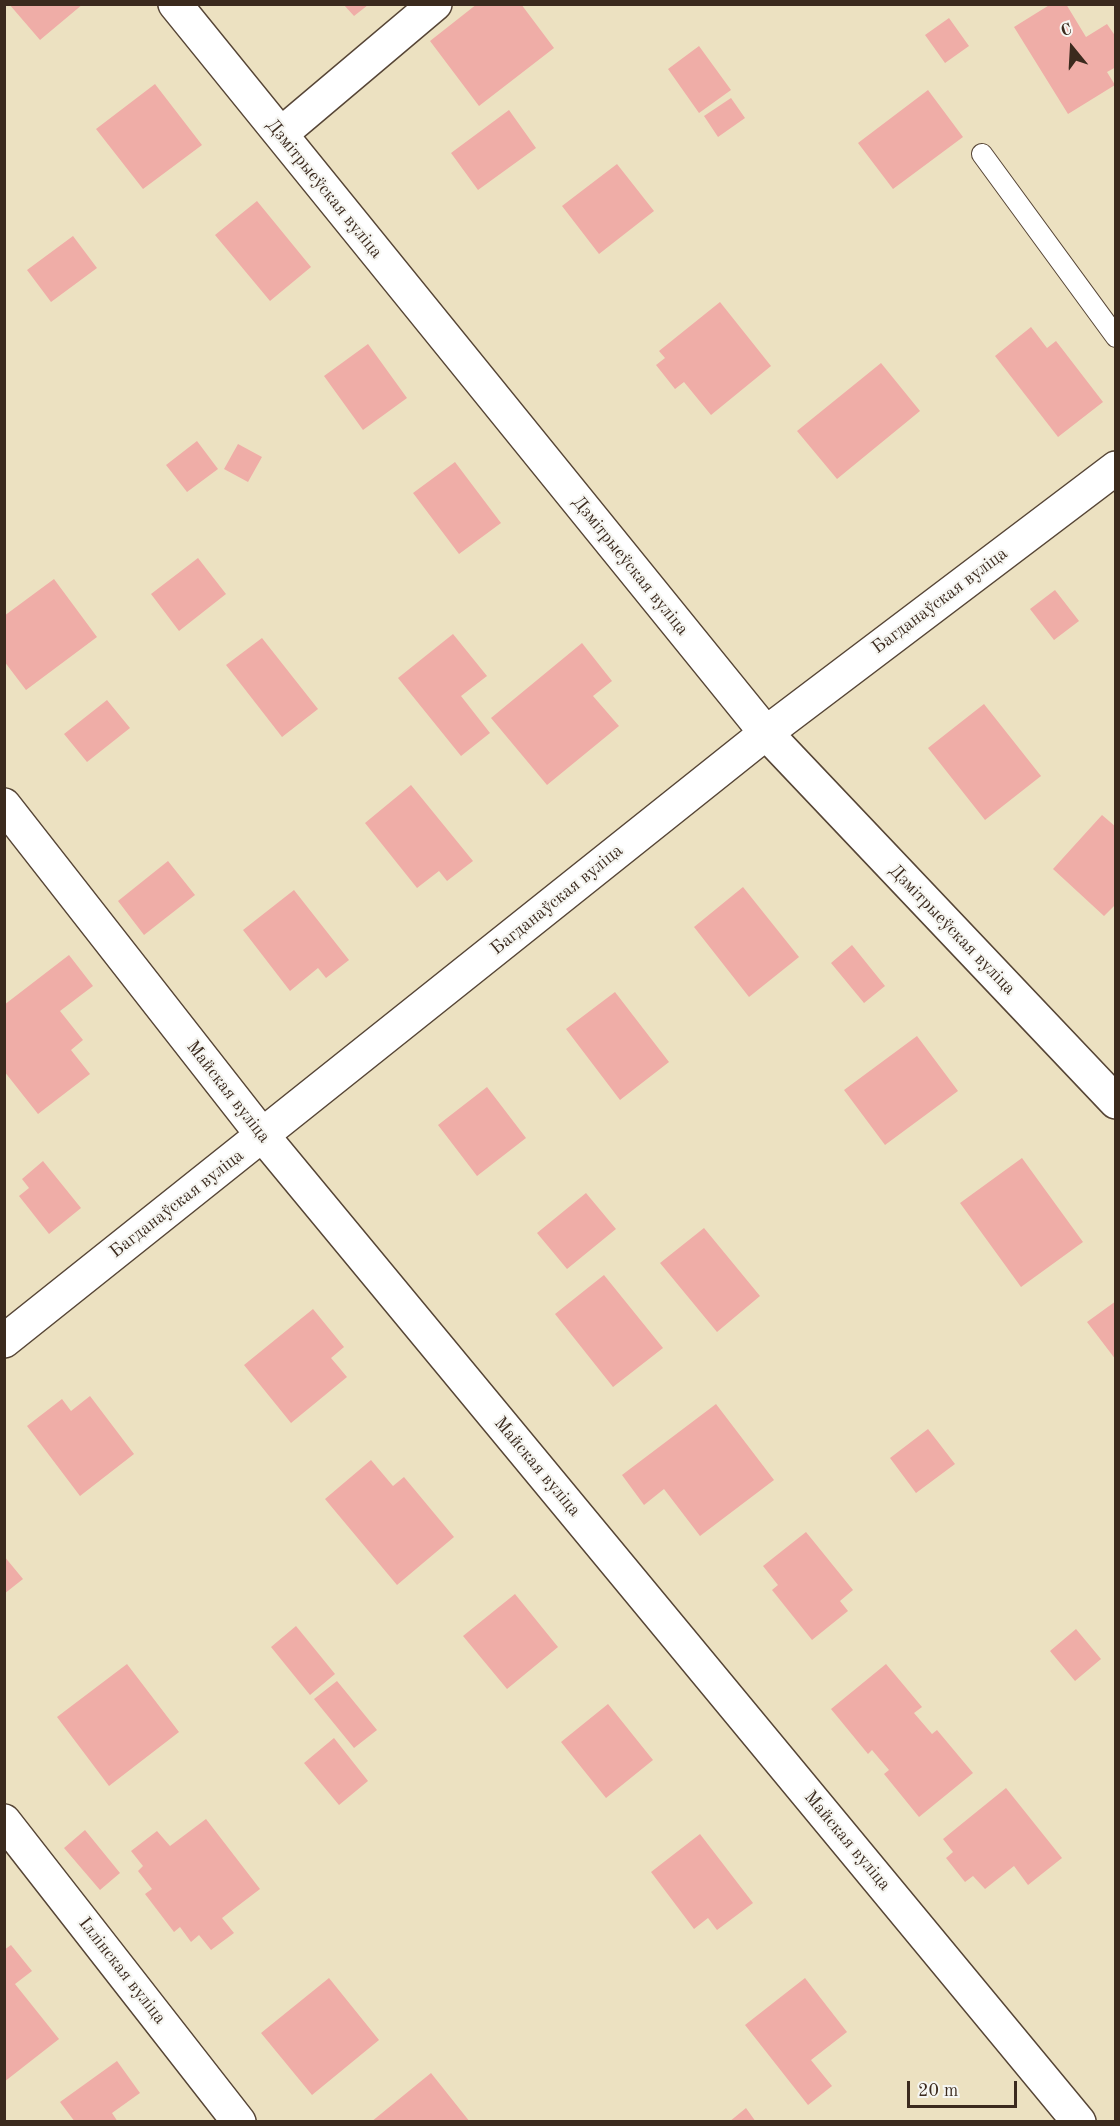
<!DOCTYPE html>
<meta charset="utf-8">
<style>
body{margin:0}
#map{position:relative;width:1120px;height:2126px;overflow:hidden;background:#ece1c1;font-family:"Old Standard TT",serif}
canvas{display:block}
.frame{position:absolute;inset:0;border:6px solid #3b2a1e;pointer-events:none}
.north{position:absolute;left:1042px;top:18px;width:60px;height:60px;-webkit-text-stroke:4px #f6f6f2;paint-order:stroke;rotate:342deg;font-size:16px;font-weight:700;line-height:24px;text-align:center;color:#3b2a1e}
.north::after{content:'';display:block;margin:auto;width:21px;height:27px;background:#3b2a1e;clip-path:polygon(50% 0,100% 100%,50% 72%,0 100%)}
.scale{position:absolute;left:907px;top:2081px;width:110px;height:27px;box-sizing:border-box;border:3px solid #3b2a1e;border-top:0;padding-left:8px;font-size:18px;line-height:21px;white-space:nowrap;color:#3b2a1e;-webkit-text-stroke:4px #f6f6f2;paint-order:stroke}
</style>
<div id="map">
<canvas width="1120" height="2126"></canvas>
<div class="frame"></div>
<div class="north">С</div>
<div class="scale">20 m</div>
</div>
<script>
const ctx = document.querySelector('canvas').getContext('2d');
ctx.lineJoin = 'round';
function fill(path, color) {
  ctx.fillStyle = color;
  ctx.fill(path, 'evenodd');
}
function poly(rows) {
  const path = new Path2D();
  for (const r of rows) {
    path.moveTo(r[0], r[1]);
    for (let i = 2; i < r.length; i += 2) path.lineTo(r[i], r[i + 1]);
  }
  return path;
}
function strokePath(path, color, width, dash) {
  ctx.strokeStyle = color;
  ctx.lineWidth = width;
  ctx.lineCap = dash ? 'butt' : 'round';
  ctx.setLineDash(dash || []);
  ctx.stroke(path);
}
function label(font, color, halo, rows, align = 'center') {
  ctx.font = font + ' "Old Standard TT",serif';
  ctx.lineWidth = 4.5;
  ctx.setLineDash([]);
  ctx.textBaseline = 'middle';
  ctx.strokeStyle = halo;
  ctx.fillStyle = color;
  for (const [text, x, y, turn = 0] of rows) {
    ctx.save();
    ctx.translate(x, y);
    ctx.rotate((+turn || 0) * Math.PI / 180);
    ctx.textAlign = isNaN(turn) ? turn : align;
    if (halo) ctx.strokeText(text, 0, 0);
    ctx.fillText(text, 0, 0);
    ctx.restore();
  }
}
fill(poly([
 [9,4,83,4,40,40],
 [477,4,521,4,554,48,479,106,430,41],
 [1051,4,1066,4,1086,37,1107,24,1116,37,1116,67,1107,72,1115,85,1068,114,1014,27],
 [344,5,368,5,354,16],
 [949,18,969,46,945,63,925,35],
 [699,46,731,90,699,113,668,69],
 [155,84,202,145,143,189,96,129],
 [928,90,963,137,893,189,858,143],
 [731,98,745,118,718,137,704,116],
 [509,110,536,148,478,190,451,153],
 [617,164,654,211,599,254,562,206],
 [257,201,311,267,270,301,215,235],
 [73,236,97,268,51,302,27,270],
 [720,302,771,366,711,415,684,382,675,389,656,365,665,358,659,351],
 [1031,327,1047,348,1056,341,1103,402,1058,437,995,356],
 [368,344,407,398,363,430,324,376],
 [881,363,920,411,837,479,797,431],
 [197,441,218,469,187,492,166,465],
 [238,444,262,457,248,482,224,469],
 [455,462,501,523,459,554,413,493],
 [198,558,226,594,179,631,151,594],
 [54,579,97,637,26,690,4,661,4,616],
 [1055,590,1079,621,1054,640,1030,609],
 [453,634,487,676,461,696,490,733,461,756,398,678],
 [262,638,318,709,282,737,226,665],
 [582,643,612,681,593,696,619,726,547,785,491,718],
 [107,700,130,728,87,762,64,734],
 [984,704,1041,776,985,820,928,748],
 [411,785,473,861,447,881,439,871,417,888,365,823],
 [1102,815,1116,827,1116,904,1104,916,1053,869],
 [168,861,195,895,144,935,118,901],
 [743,887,799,957,749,997,694,927],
 [294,890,349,960,326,978,318,968,290,991,243,930],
 [852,945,885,986,864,1003,831,963],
 [69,955,93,986,60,1011,83,1040,71,1050,90,1074,38,1114,4,1071,4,1005],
 [615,992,669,1062,620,1100,566,1029],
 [917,1036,958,1091,885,1145,844,1090],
 [487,1087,526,1138,477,1176,438,1125],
 [1022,1158,1083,1242,1021,1287,960,1203],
 [43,1161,81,1208,49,1234,19,1196,29,1188,22,1179],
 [586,1193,616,1229,567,1269,537,1233],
 [704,1228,760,1296,717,1332,660,1263],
 [604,1275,663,1348,613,1387,555,1314],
 [1116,1301,1116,1360,1087,1322],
 [313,1309,344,1347,331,1358,347,1377,291,1423,244,1365],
 [90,1396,134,1454,80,1496,27,1426,62,1399,71,1411],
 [716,1404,774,1480,700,1536,664,1489,644,1505,622,1475],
 [928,1429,955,1464,916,1493,890,1458],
 [371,1460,393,1486,404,1477,454,1537,397,1585,325,1499],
 [806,1532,853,1590,840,1601,848,1611,812,1640,772,1590,778,1585,763,1566],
 [4,1556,23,1579,4,1594],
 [515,1594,558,1647,507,1689,463,1636],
 [296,1626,335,1674,310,1695,271,1647],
 [1076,1629,1101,1659,1075,1681,1050,1651],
 [127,1664,179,1732,109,1786,57,1717],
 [886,1664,922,1707,914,1713,932,1734,937,1730,973,1773,919,1817,884,1774,889,1770,872,1750,868,1754,831,1709],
 [337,1681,377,1730,354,1748,314,1699],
 [608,1704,653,1760,606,1798,561,1742],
 [334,1738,368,1781,339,1805,304,1763],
 [1006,1788,1062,1858,1028,1885,1014,1866,985,1889,973,1876,965,1882,946,1858,953,1852,943,1839],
 [206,1819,260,1889,222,1918,234,1933,211,1950,199,1935,191,1942,180,1927,174,1932,145,1894,152,1889,138,1871,143,1866,131,1851,157,1831,170,1846],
 [85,1830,120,1873,100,1890,64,1848],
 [700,1834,753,1903,717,1930,708,1918,694,1929,651,1872],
 [11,1945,32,1971,15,1984,59,2039,4,2082,4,1950],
 [329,1978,379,2040,312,2095,261,2033],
 [805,1978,847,2032,811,2060,832,2086,808,2105,745,2025],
 [117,2061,140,2093,112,2113,118,2122,75,2122,60,2102],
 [431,2073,470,2122,371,2122],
 [746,2108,756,2122,729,2122]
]), '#efada7');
const service = poly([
 [982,154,1116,337]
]);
const minor = poly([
 [175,4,766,733,1116,1102],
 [281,134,435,4],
 [4,805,263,1136,1079,2122],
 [4,1341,766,733,1116,468],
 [4,1821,239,2122]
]);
strokePath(service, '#564536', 22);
strokePath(minor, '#564536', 36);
strokePath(service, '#fff', 20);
strokePath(minor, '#fff', 33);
label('18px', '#3b2a1e', '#f6f6f2', [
 ["Дзмітрыеўская вуліца",324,189,51],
 ["Дзмітрыеўская вуліца",630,566,51],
 ["Багданаўская вуліца",940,601,-37],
 ["Багданаўская вуліца",557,900,-39],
 ["Дзмітрыеўская вуліца",952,930,46],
 ["Майская вуліца",228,1092,52],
 ["Багданаўская вуліца",177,1204,-38],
 ["Майская вуліца",537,1467,50],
 ["Майская вуліца",847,1841,50],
 ["Іллінская вуліца",122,1971,52]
]);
</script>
